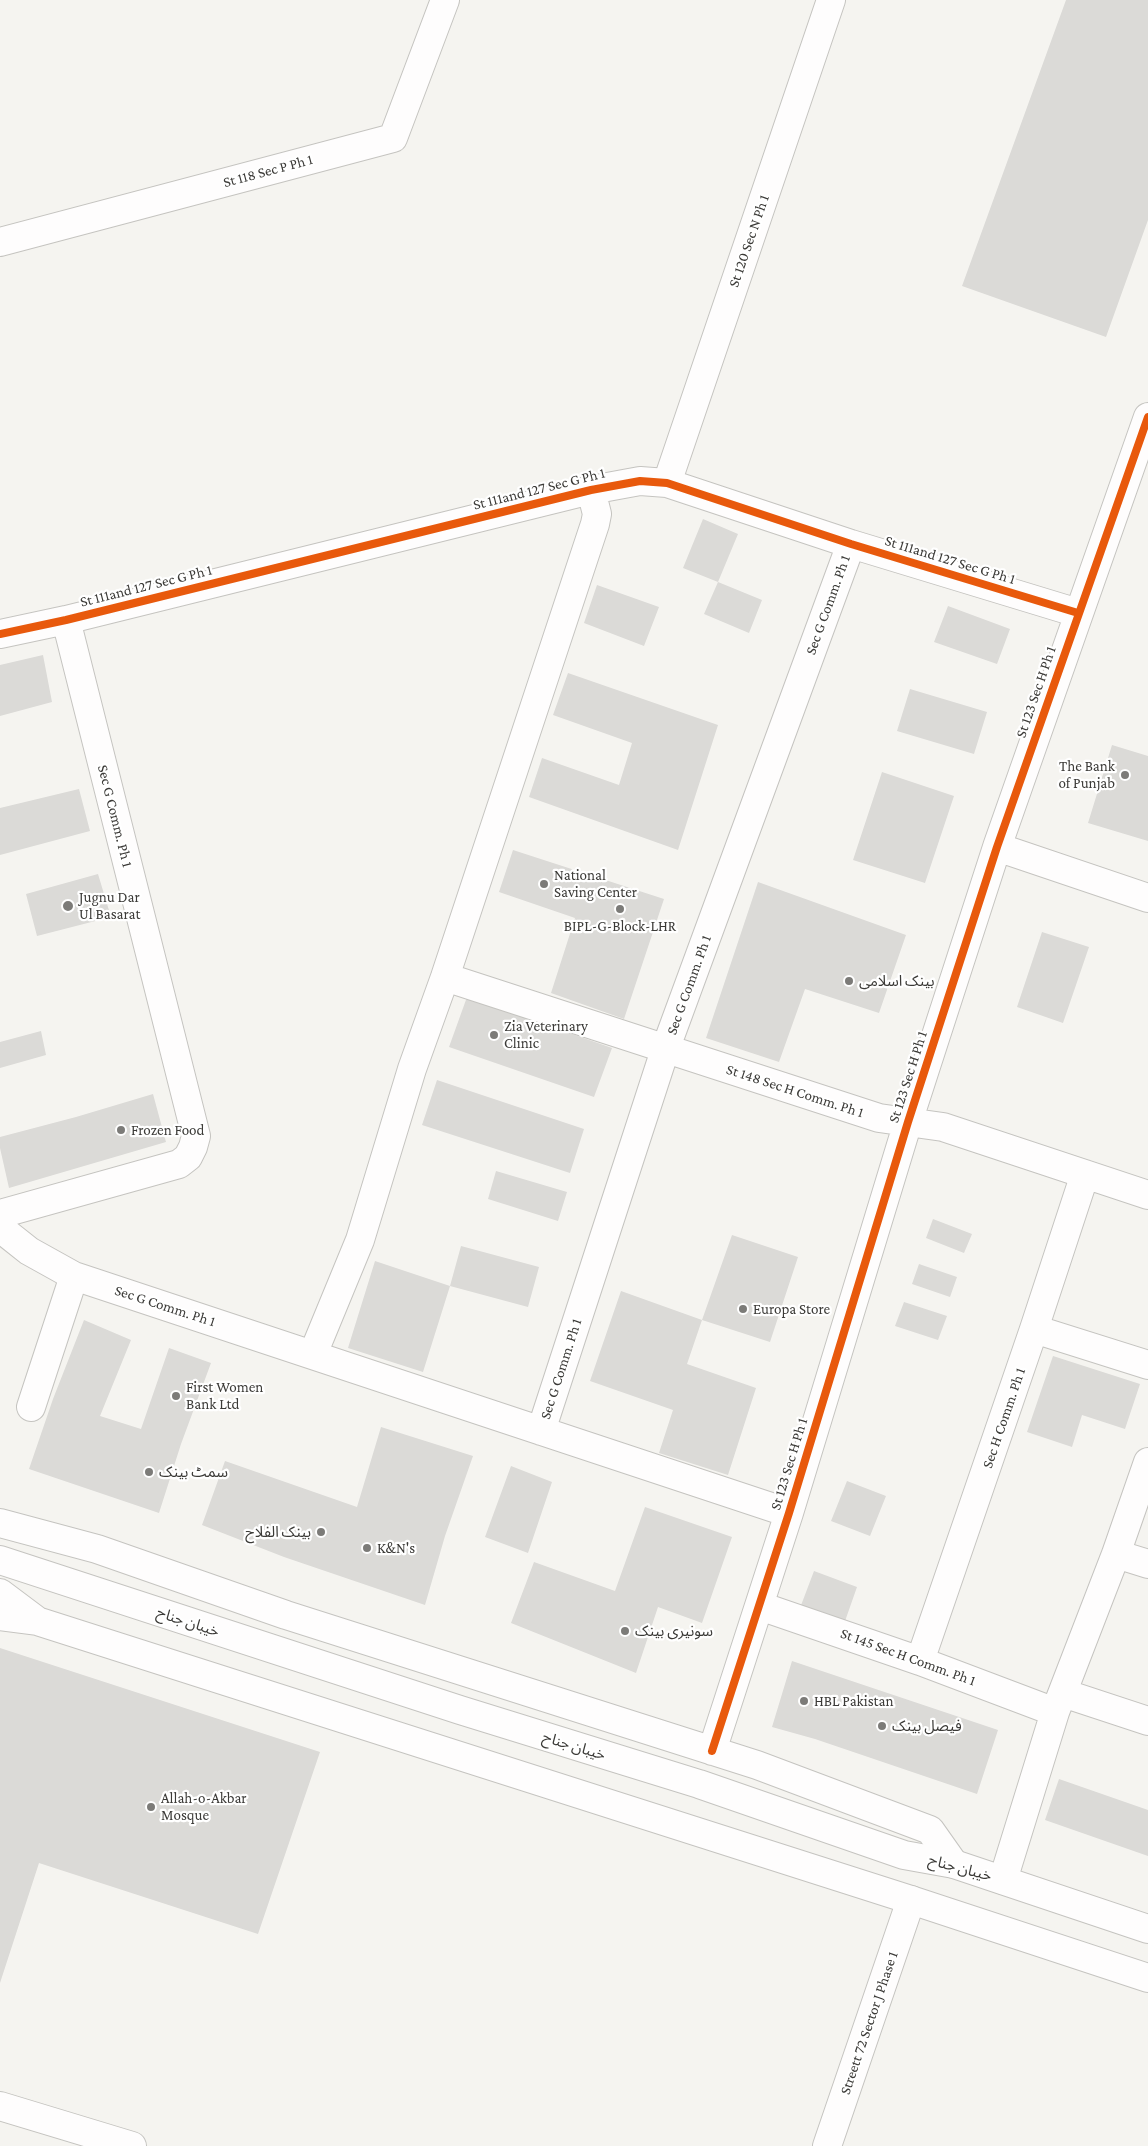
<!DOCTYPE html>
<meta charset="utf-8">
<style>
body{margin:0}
canvas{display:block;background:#f5f4f0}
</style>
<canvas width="1148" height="2146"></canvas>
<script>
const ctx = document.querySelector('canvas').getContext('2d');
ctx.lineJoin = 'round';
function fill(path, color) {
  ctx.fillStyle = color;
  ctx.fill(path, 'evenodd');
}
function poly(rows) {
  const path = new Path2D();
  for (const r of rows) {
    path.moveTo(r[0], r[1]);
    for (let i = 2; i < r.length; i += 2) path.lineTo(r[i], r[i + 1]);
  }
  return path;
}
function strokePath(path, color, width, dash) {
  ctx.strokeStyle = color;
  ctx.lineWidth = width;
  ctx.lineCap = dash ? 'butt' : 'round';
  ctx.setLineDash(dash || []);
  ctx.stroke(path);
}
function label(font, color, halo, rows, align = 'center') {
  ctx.font = font + ' "Crimson Pro","Noto Sans Arabic",serif';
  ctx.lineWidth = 4.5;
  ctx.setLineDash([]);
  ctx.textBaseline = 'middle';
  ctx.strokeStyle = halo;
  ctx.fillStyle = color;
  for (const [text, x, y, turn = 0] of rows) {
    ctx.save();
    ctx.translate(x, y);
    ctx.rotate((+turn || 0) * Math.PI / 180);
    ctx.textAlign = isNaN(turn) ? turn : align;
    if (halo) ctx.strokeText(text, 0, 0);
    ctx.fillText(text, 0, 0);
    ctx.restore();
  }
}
fill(poly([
 [1066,0,1148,0,1148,220,1106,337,962,286],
 [703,519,738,534,718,582,683,568],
 [718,582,762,600,749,633,704,614],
 [597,585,659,607,644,646,584,623],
 [948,606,1010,629,997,664,934,642],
 [43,655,52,702,0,716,0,665],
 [568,673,718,725,678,850,529,797,542,758,619,785,632,743,553,715],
 [910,689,987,712,974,754,897,731],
 [1112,745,1148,756,1148,841,1088,823],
 [882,772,954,796,925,883,853,860],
 [79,789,90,831,0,855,0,808],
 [513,850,664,899,624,1019,551,993,575,918,499,892],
 [98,874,111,917,37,936,26,894],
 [758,882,906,935,879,1013,805,989,779,1062,706,1038],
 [1042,932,1089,947,1063,1023,1017,1007],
 [467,997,612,1048,594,1097,449,1047],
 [41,1031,46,1055,0,1068,0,1042],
 [437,1080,584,1129,570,1173,422,1125],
 [153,1094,166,1142,9,1188,0,1148,0,1137,76,1117],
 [496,1171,567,1192,558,1221,488,1199],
 [933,1219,972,1234,964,1253,926,1238],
 [732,1235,798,1257,770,1342,702,1320,687,1364,756,1388,728,1475,659,1453,673,1410,590,1381,621,1291,702,1320],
 [461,1246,539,1267,528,1307,450,1286],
 [375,1261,450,1286,423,1372,348,1348],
 [919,1264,957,1277,950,1297,912,1284],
 [904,1302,947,1316,938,1340,895,1326],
 [84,1320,131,1340,100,1416,141,1429,169,1348,211,1363,181,1444,159,1513,29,1469,53,1399],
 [1053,1356,1140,1384,1125,1429,1082,1415,1072,1447,1027,1432],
 [381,1427,473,1456,445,1536,425,1605,284,1557,202,1525,225,1461,357,1507],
 [511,1466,552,1482,528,1553,485,1537],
 [847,1481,886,1496,870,1536,831,1521],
 [645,1507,732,1537,702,1623,658,1607,636,1673,511,1623,534,1562,615,1591],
 [814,1571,857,1587,844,1624,800,1608],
 [0,1648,320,1752,258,1934,39,1863,0,1983],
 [792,1661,998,1730,977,1794,815,1739,772,1727],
 [1059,1779,1148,1810,1148,1856,1045,1820]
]), '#dbdad7');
const minor = poly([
 [0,242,393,138,445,0],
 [667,483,831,0],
 [0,634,66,620,591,490,640,481,667,483,851,544,1078,613],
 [997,847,1148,898],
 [445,977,879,1118,943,1127,1148,1195],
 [0,1214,179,1164,188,1157,193,1147,196,1136,66,620],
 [0,1228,29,1251,74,1276,789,1513],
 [1034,1329,1148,1365],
 [313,1354,360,1240,412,1069,445,977,595,524,597,514,591,490],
 [31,1407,74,1276],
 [541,1431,665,1050,851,544],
 [0,1523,97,1549,286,1615,757,1765,930,1830,954,1864],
 [1116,1554,1148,1564],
 [760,1606,920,1661,1055,1712],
 [920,1661,1034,1329,1085,1174],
 [1063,1693,1148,1721],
 [712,1751,789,1513,908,1122,997,847,1148,417],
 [1003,1880,1055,1712,1116,1554,1148,1462],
 [0,2106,132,2146],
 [827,2146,911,1900]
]);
const major = poly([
 [0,1560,460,1710,699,1784,904,1855,954,1864,1148,1929],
 [0,1593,36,1620],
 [0,1616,37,1621,911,1900,1148,1978]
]);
strokePath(minor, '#c5c4c0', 30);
strokePath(major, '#c5c4c0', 30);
strokePath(minor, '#fefdfd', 28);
strokePath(major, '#fefdfd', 28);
strokePath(poly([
 [0,634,66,620,591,490,640,481,667,483,851,544,1078,613],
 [712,1751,789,1513,908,1122,997,847,1148,417]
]), '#e8590c', 8);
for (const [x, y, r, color] of [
 [1125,775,5,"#7c7b78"],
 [544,884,5,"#7c7b78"],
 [68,906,6,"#7c7b78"],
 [620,909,5,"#7c7b78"],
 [849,981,5,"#7c7b78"],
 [494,1035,5,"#7c7b78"],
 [121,1130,5,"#7c7b78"],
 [743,1309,5,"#7c7b78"],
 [176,1396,5,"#7c7b78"],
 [149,1472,5,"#7c7b78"],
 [321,1532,5,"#7c7b78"],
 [367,1548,5,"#7c7b78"],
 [625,1631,5,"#7c7b78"],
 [804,1701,5,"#7c7b78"],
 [882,1726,5,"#7c7b78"],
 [151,1807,5,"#7c7b78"]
]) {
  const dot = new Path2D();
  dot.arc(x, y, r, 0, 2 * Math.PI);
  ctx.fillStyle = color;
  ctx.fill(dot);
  strokePath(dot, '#fff', 2);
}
label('15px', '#3b3a37', '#fff', [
 ["St 118 Sec P Ph 1",268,171,-15],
 ["St 120 Sec N Ph 1",749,241,-71],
 ["St 111and 127 Sec G Ph 1",539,489,-14],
 ["St 111and 127 Sec G Ph 1",950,560,17],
 ["St 111and 127 Sec G Ph 1",146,586,-14],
 ["Sec G Comm. Ph 1",828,605,-70],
 ["St 123 Sec H Ph 1",1036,692,-71],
 ["Sec G Comm. Ph 1",115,816,76],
 ["Sec G Comm. Ph 1",689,985,-70],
 ["St 123 Sec H Ph 1",908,1077,-72],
 ["St 148 Sec H Comm. Ph 1",795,1091,18],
 ["Sec G Comm. Ph 1",165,1306,18],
 ["Sec G Comm. Ph 1",561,1369,-72],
 ["Sec H Comm. Ph 1",1004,1418,-71],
 ["St 123 Sec H Ph 1",789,1464,-73],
 ["خیبان جناح",188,1622,18],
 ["St 145 Sec H Comm. Ph 1",908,1657,20],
 ["خیبان جناح",574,1746,17],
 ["خیبان جناح",960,1868,15],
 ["Streett 72 Sector J Phase 1",869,2023,-71]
]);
label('15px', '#3b3a37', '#fff', [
 ["The Bank",1115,766,"right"],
 ["of Punjab",1115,783,"right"],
 ["National",554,875],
 ["Saving Center",554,892],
 ["Jugnu Dar",79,897],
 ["Ul Basarat",79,914],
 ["BIPL-G-Block-LHR",620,926,"center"],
 ["بینک اسلامی",859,981],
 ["Zia Veterinary",504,1026],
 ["Clinic",504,1043],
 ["Frozen Food",131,1130],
 ["Europa Store",753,1309],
 ["First Women",186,1387],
 ["Bank Ltd",186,1404],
 ["سمٹ بینک",159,1472],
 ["بینک الفلاح",311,1532,"right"],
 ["K&N's",377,1548],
 ["سونیری بینک",635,1631],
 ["HBL Pakistan",814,1701],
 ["فیصل بینک",892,1726],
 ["Allah-o-Akbar",161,1798],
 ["Mosque",161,1815]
], 'left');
</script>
